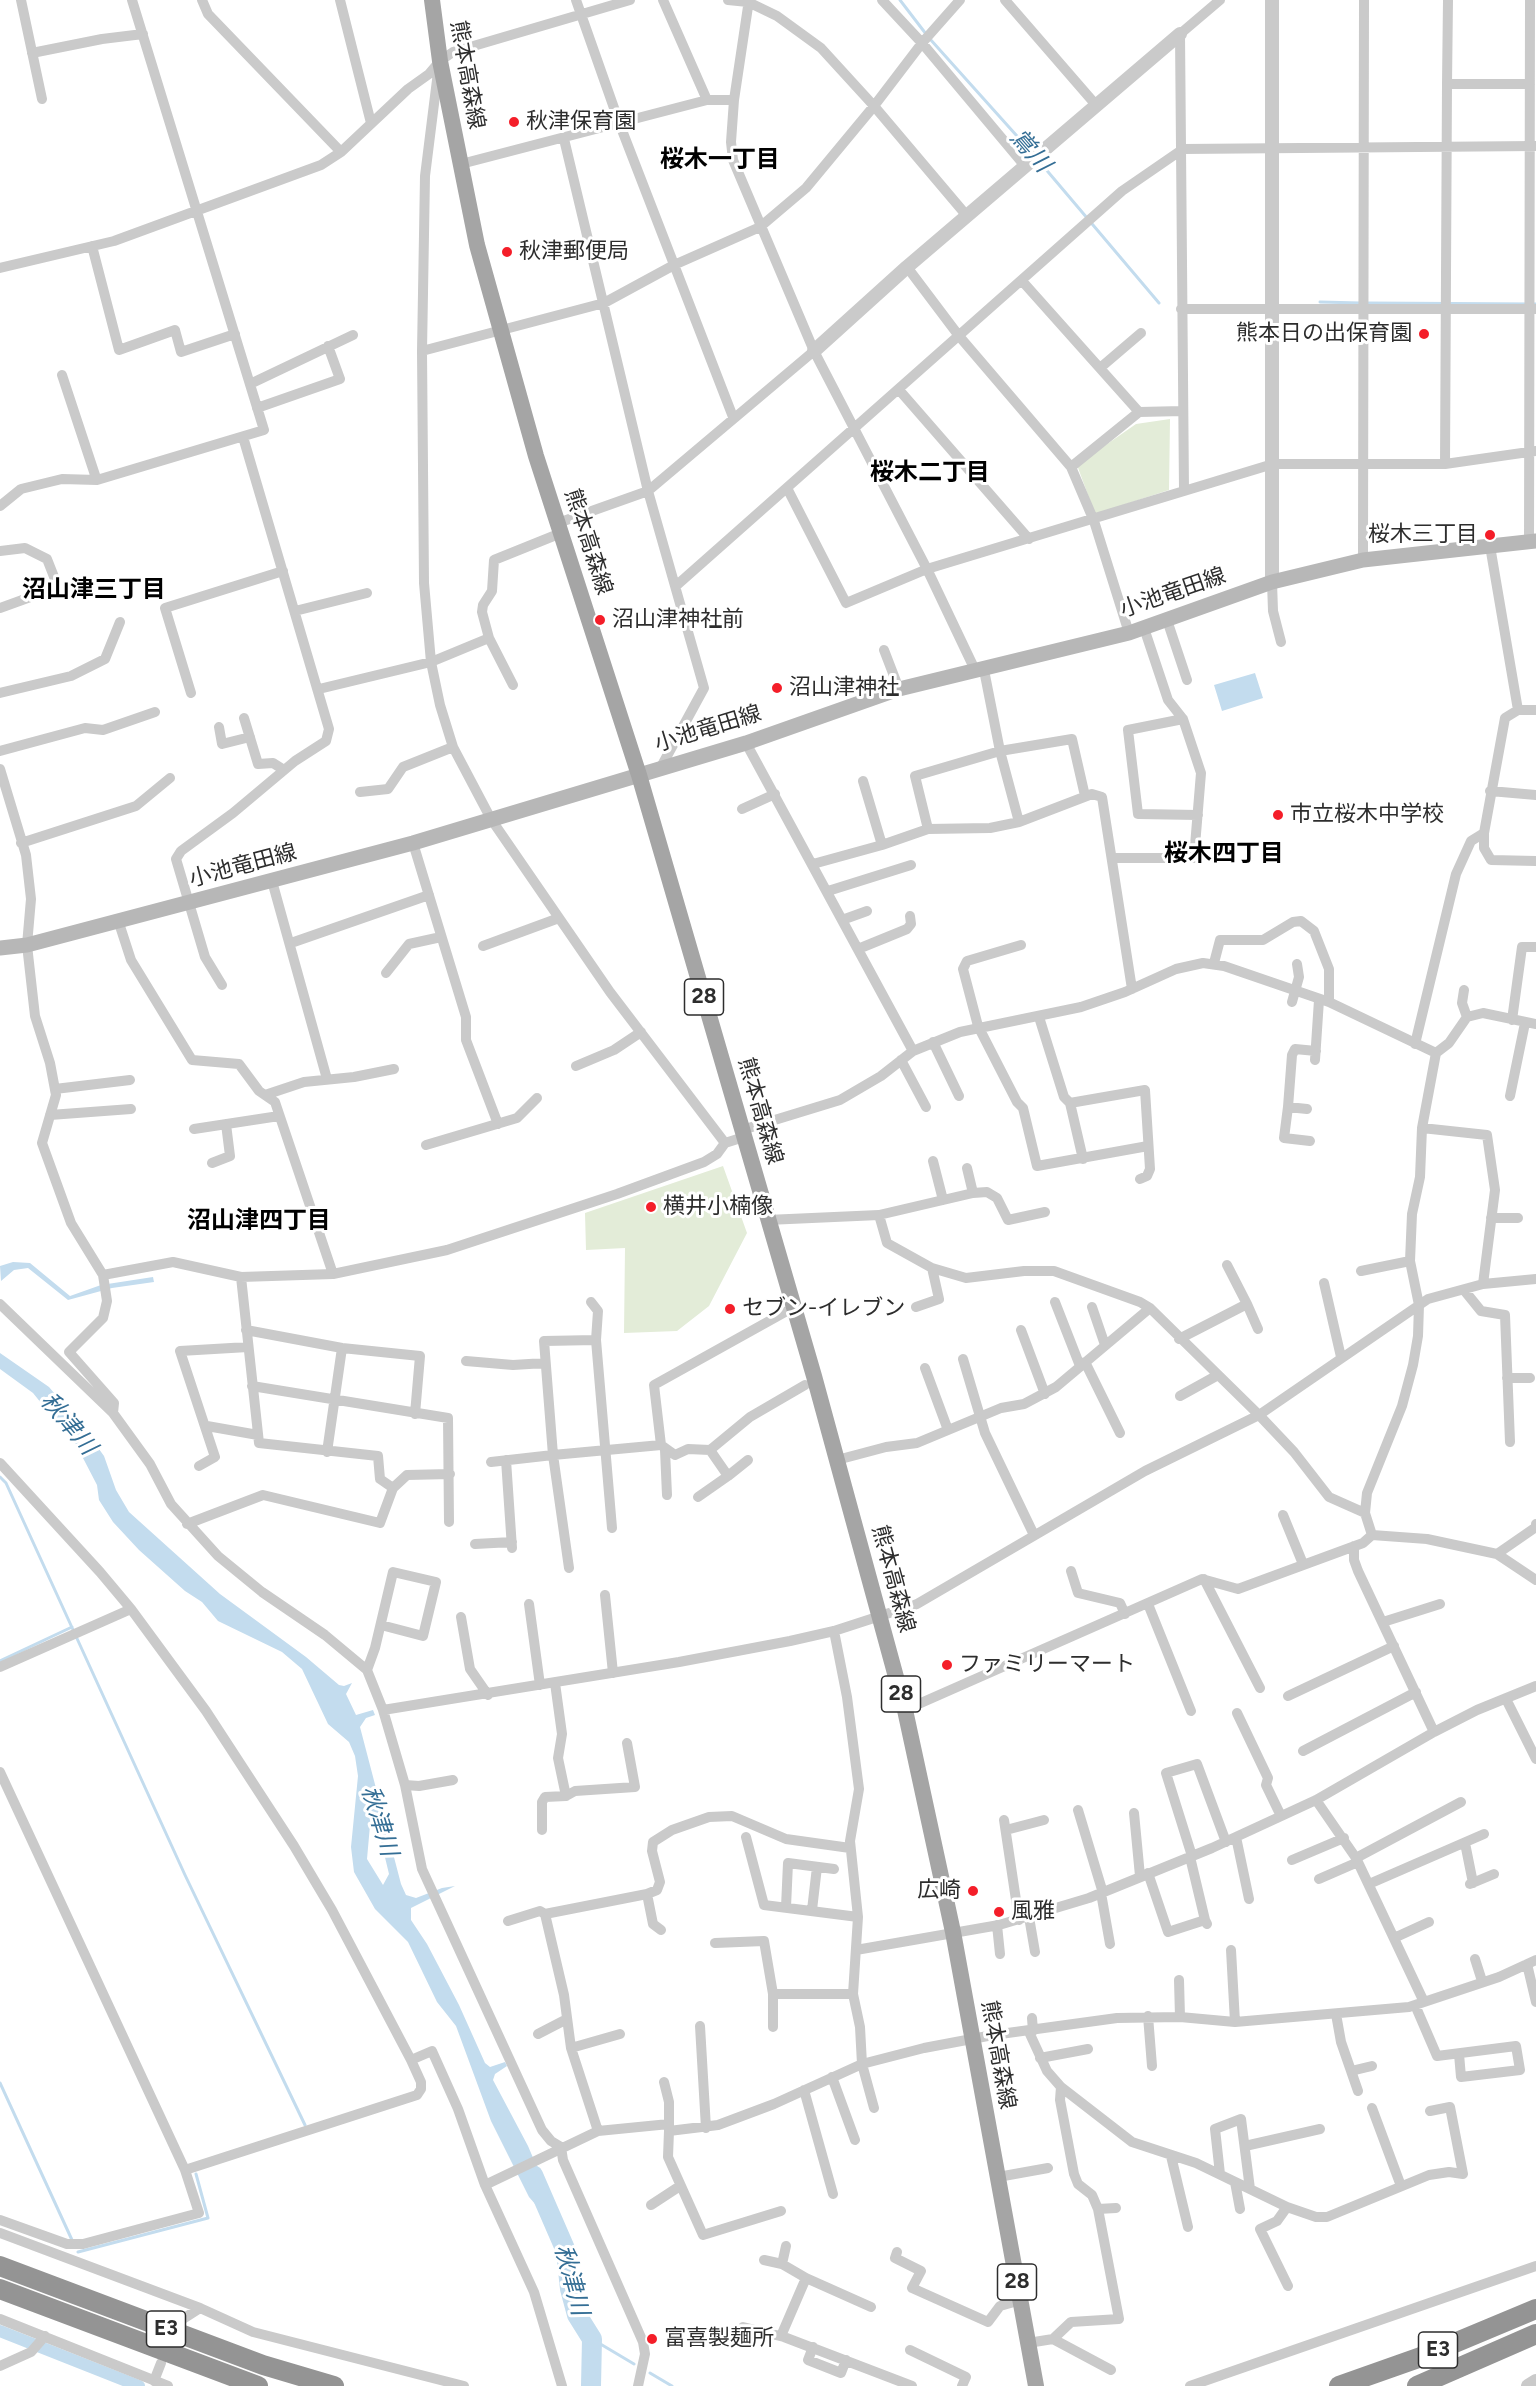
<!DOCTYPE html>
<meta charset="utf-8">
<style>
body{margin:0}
canvas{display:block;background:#fff}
</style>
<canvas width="1536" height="2386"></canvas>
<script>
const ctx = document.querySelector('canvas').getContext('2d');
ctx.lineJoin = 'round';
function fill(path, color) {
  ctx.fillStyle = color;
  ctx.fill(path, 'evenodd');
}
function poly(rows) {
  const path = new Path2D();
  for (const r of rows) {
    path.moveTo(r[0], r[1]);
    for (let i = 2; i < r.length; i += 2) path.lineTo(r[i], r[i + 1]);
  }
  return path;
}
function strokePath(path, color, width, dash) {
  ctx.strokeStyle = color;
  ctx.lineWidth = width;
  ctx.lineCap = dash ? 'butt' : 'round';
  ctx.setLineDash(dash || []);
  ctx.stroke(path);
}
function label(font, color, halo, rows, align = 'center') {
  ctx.font = font + ' Figtree,"Noto Sans JP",sans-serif';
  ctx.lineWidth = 6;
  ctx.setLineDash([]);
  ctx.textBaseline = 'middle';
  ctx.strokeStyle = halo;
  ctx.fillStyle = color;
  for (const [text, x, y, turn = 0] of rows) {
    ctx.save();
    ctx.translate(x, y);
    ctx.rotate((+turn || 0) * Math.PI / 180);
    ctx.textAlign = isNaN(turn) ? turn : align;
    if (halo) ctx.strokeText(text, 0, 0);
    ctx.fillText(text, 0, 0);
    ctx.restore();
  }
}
fill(poly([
 [1170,419,1169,490,1095,514,1077,465,1136,424],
 [723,1166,747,1233,709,1306,677,1331,624,1333,625,1248,586,1250,585,1213]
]), '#e3ecd8');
fill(poly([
 [1255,673,1263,698,1222,711,1214,685],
 [13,1262,30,1263,70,1296,101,1285,153,1277,154,1282,112,1288,68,1300,28,1268,14,1270,1,1281,0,1266],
 [0,1353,49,1387,83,1427,104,1456,116,1490,129,1512,220,1594,306,1657,339,1685,344,1686,352,1683,346,1694,356,1715,373,1710,375,1715,366,1718,360,1727,401,1884,406,1895,416,1898,442,1888,455,1886,411,1908,411,1920,427,1944,459,2005,485,2063,490,2067,505,2062,507,2066,495,2074,493,2080,528,2146,549,2195,536,2205,529,2197,491,2121,456,2026,437,2002,408,1942,375,1909,354,1872,351,1847,358,1776,355,1756,349,1742,328,1724,302,1669,282,1652,218,1621,202,1602,185,1591,139,1550,113,1522,99,1500,97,1485,70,1433,54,1419,33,1393,0,1369],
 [371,1814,376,1820,389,1874,383,1885,367,1859]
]), '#c3dcee');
strokePath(poly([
 [900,0,926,34],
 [930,39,1034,155],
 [1038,160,1159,303],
 [1320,302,1360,303],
 [1367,303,1536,304],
 [0,1477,6,1483,185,1875,305,2125],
 [0,1661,72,1627],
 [0,2083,72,2240],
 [78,2252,208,2218,196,2174],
 [592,2339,634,2364],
 [650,2373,672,2386]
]), '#c3dcee', 3);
strokePath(poly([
 [0,2331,139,2386]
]), '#c3dcee', 12);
strokePath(poly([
 [533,2175,566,2251,570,2289,577,2315,592,2339,591,2386]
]), '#c3dcee', 20);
strokePath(poly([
 [21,0,42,99],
 [202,0,208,14,341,152],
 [340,0,371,123],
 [576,0,620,125,733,417],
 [663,0,707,100],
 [728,0,748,2,777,16,821,48,874,106,967,216],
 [749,0,734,100,731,142,733,160,814,351,927,569,976,672],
 [882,0,922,43,1025,166],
 [1005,0,1096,105],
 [1448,0,1447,84,1530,84],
 [32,53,102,39,143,34],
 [438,72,425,176,422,351,424,583,431,662,440,705,453,747,491,819,610,992,725,1143],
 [564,139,648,491,704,688,661,767],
 [461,164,707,100,734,100],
 [92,246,119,350,175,330,181,352,235,334],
 [907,267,959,336,1071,467,1094,521,1129,633],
 [0,268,114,241,321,165,341,152,408,89,429,74,440,61,453,52,630,0],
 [1023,282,1139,412],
 [1181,309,1536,309],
 [422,351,604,303,674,265,760,227,806,188,874,106,922,43,960,0],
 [1100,368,1141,333],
 [62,375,96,478],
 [250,384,353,335],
 [900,391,1029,539],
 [257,408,340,379,328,346],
 [1445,464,1447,84],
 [1071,467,1139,412,1183,411],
 [787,488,846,603,927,569,1273,464,1445,464,1536,451],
 [1184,490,1180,34,1220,0],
 [0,506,21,489,62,479,97,480,264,430,132,0],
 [558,523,648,491,814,351],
 [1529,542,1530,0],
 [1490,546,1518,710],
 [0,551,25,548,47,559,58,587,0,608],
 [1363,560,1364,0],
 [1272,582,1273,611,1281,642],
 [677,585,1122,191,1183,149,1536,146],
 [295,611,367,593],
 [1167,620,1187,680],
 [884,650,899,689],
 [984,670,1000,751,1019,822,1092,794,1102,797,1132,989],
 [513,685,489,638,482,612,483,605,492,591,494,560,561,533],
 [319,689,431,662,489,638],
 [0,693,71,676,105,659,120,622],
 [191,693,165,608,283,571],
 [244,718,258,764,273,763,284,770],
 [1183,719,1128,730,1138,814,1198,815],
 [219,727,222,744,250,737],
 [746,743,913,1051],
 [0,751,85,728,103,730,155,712],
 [0,769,26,855,31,899,27,945,35,1016,50,1063,56,1095,42,1143,71,1223,103,1275,107,1301,103,1318,69,1352,114,1403,113,1413],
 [863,781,882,845],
 [1490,791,1536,795],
 [360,792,388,789,403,767,453,747],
 [742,809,775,794],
 [928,829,915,776,1000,751,1072,739,1085,796],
 [1484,833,1484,848,1491,860,1536,861],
 [21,843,136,806,170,778],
 [413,843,466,1017,466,1040,498,1124],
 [1113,858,1194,858,1201,773,1183,719,1168,700,1144,628],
 [813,864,882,845,928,829,990,828,1019,822],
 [272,881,327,1079],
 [828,891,911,865],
 [118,920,131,960,192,1060,239,1064,259,1091,275,1102,333,1274],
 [842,920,867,911],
 [291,943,429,895],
 [1021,945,967,961,963,969,978,1026,1017,1102,1023,1108,1037,1166,1148,1146],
 [483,946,559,918],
 [858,949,907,929,911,924,910,916],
 [1214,963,1220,940,1263,940,1293,922,1301,921,1314,931,1329,969,1329,1002],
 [386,973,409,944,441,937],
 [222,985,205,957,176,859,181,851,233,813,295,761,326,741,329,729,243,437],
 [1464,990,1462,1003,1467,1017],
 [1292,1002,1299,977,1297,964],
 [1039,1017,1064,1097,1070,1103,1145,1090,1150,1169,1147,1176,1140,1179],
 [1512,1020,1522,947,1536,947],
 [933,1042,959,1096],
 [1415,1044,1456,874,1471,841,1484,833,1505,718,1518,710,1536,710],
 [901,1060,926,1107],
 [1315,1060,1319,1000],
 [576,1066,614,1050,641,1032],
 [55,1089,130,1080],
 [265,1095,304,1082,354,1077,394,1069],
 [1510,1096,1525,1023],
 [1070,1103,1083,1159],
 [1288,1107,1284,1138,1310,1141],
 [1307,1109,1288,1107,1292,1055,1295,1049,1316,1051],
 [50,1115,131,1109],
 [1422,1128,1487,1135,1495,1190,1483,1284],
 [194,1129,279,1116],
 [742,1130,840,1100,881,1076,913,1051,960,1032,1081,1007,1125,992,1176,969,1203,963,1224,966,1329,1002,1436,1053],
 [426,1145,517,1118,537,1098],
 [933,1161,943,1200],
 [212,1163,230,1156,226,1124],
 [967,1168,973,1193,987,1192,997,1198,1008,1220,1045,1212],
 [879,1215,887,1243,932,1268,966,1278,1024,1271,1054,1271,1140,1302,1150,1308,1259,1415,1294,1452,1329,1497,1365,1513],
 [1491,1218,1518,1218],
 [767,1220,879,1215,973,1193],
 [1361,1271,1410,1261],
 [103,1275,173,1262,241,1277,333,1274,447,1250,617,1194,704,1162,717,1154,725,1143,744,1137],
 [241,1277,259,1443,378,1456,380,1479,393,1488],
 [1324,1283,1341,1357],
 [1464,1290,1481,1311,1505,1315,1510,1442],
 [591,1302,598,1311,596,1340],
 [1055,1302,1080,1366],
 [0,1304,113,1413,150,1464,171,1504,218,1556,262,1592,325,1635,367,1670,383,1710,405,1785,422,1869,542,2130,551,2141,561,2147],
 [1247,1304,1258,1329],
 [916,1307,939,1299,932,1268],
 [1092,1307,1105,1345],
 [246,1330,342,1348,420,1356,415,1414],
 [1021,1330,1045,1394],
 [1179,1339,1247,1304,1227,1265],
 [963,1359,985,1433,1034,1535],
 [466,1361,513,1365,545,1363],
 [1085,1362,1120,1433],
 [925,1368,948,1430],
 [1507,1378,1530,1378],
 [252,1386,448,1418,449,1522],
 [1180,1396,1218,1375],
 [207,1426,258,1435],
 [661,1445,675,1455,688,1449,710,1450,750,1417,805,1385],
 [665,1450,667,1495],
 [710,1450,728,1476,748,1460],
 [327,1452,342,1348],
 [506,1460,512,1548],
 [837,1460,886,1447,917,1443,1001,1408,1024,1404,1056,1387,1150,1308],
 [491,1462,553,1455,544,1341,596,1340,612,1528],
 [0,1463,100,1572,131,1609,206,1711,294,1846,332,1910,411,2060],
 [199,1466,215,1457,180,1351,248,1347],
 [698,1497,728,1476],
 [1283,1515,1303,1564],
 [187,1524,263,1495,380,1523,393,1488,407,1475,450,1474],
 [1372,1535,1365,1513,1367,1493,1402,1406,1413,1365,1418,1336,1419,1305,1410,1261,1412,1214,1420,1177,1422,1128,1436,1053,1449,1043,1467,1017,1483,1013,1536,1024],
 [475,1544,512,1542],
 [1354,1546,1354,1560,1358,1571,1434,1732],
 [1497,1554,1536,1527,1536,1524],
 [569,1568,553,1455,661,1445,654,1385,787,1311],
 [1071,1571,1078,1593,1120,1603,1125,1614],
 [1204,1579,1260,1688],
 [605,1595,613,1673],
 [529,1604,540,1685],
 [1148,1604,1191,1711],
 [461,1617,470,1669,488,1695],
 [1383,1622,1440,1604],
 [834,1631,847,1697,859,1789,850,1841,858,1917,853,1994,860,2027,862,2064,874,2108],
 [0,1667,131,1609],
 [367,1670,375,1648,393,1572,436,1582,423,1636,381,1625],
 [555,1683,562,1734,558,1758,566,1796],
 [1288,1696,1394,1646],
 [1506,1699,1536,1759],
 [383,1710,679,1662,790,1641,834,1631,917,1604,1145,1471,1259,1415,1428,1299,1483,1284,1536,1279],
 [905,1710,1202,1579,1238,1589,1363,1543,1372,1535,1427,1539,1497,1554,1536,1580],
 [1237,1713,1268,1778,1266,1785,1281,1816],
 [1303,1751,1416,1692],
 [0,1772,185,2170,199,2213,83,2244,67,2244,0,2220],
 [405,1785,419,1786,453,1780],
 [1316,1800,1356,1858,1424,2002],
 [1078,1810,1103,1893],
 [1134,1813,1140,1876],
 [1004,1820,1019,1920],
 [542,1830,542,1802,545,1797,566,1796,575,1791,635,1787,627,1743],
 [1006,1830,1044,1820],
 [746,1837,764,1905,858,1917],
 [1236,1837,1249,1899],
 [1465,1843,1473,1883],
 [1192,1856,1166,1773,1197,1764,1226,1842],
 [1190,1857,1205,1920],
 [1356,1858,1461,1802],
 [1292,1860,1344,1838],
 [1148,1873,1168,1932,1205,1920,1207,1924],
 [1319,1879,1358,1862],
 [1369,1884,1484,1834],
 [1470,1884,1494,1874],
 [1101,1893,1110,1944],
 [647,1894,657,1890,660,1882,652,1851,653,1842,672,1830,709,1817,732,1816,786,1839,850,1848],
 [786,1907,788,1863,834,1869],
 [812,1910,817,1867],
 [1029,1917,1035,1952],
 [508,1921,540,1911,545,1914],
 [997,1925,1000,1954],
 [1394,1938,1429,1922],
 [715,1943,764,1941,773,1994,853,1994],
 [856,1950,999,1925,1089,1898,1212,1848,1316,1800,1434,1732,1477,1710,1536,1686],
 [1231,1950,1235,2022],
 [1475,1959,1482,1981],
 [1527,1964,1536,2002],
 [1179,1980,1180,2017],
 [1415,2005,1437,2056,1516,2046,1520,2070,1461,2077,1459,2054],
 [1336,2014,1341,2042,1358,2091],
 [1148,2016,1152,2066],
 [1032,2018,1033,2031],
 [700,2026,706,2128],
 [773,2027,773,1994],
 [1029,2032,1047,2071,1061,2087,1132,2142,1196,2163,1287,2207,1316,2217,1327,2217,1429,2175,1449,2172,1463,2174,1450,2107,1430,2111],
 [538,2034,567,2019],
 [571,2048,620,2034],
 [1040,2058,1088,2049],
 [1351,2071,1372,2066],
 [832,2077,855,2140],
 [664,2082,669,2102,669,2124],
 [1061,2087,1060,2100,1074,2174,1078,2184,1092,2195,1098,2209],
 [804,2090,833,2194],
 [1372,2108,1401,2186],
 [598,2131,571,2048,564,1995,545,1914,647,1894,653,1924,661,1930],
 [669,2131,668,2157,703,2235,781,2211],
 [1245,2146,1320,2129],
 [561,2147,563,2160,643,2342,645,2354,638,2386],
 [1171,2156,1188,2227],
 [185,2170,417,2095,421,2089,421,2082,411,2060,432,2051,458,2109,485,2185,534,2292,562,2386],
 [1220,2174,1215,2129,1241,2119,1250,2189],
 [998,2177,1048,2168],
 [1235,2182,1240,2209],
 [485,2185,598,2131,669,2124,669,2131,718,2125,774,2104,862,2064,924,2048,993,2035,1117,2018,1180,2017,1235,2022,1409,2007,1499,1977,1536,1960],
 [651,2205,680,2186],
 [1287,2207,1277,2221,1260,2229,1288,2286],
 [0,2233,200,2308,253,2332,464,2386],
 [897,2252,895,2258,921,2271,912,2288,988,2322,1000,2306,1021,2300],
 [764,2260,782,2264,806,2278],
 [782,2264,786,2246],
 [0,2319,168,2386],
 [175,2324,200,2308],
 [743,2327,784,2337,912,2386],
 [781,2336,806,2278,871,2307],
 [1053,2339,1111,2370],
 [1028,2343,1053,2339,1071,2322,1119,2319,1098,2209,1116,2208],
 [813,2347,808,2360,841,2373,846,2360],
 [910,2350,966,2377,962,2386],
 [0,2366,31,2352,45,2336],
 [154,2381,161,2363],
 [1190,2386,1536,2266]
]), '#cacaca', 10);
strokePath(poly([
 [814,351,907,267,1180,34],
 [1272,582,1272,0],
 [1528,2386,1536,2381]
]), '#cacaca', 14);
strokePath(poly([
 [0,948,27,945,413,843,746,743,899,689,1129,633,1272,582,1363,560,1536,541]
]), '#b7b7b7', 15);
strokePath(poly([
 [432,0,440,61,477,245,536,456,639,775,814,1376,905,1710,953,1932,1036,2386]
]), '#a5a5a5', 16);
strokePath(poly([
 [0,2266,263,2365,334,2386],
 [0,2289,258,2386],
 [1339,2386,1421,2357,1536,2309],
 [1417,2386,1536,2334]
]), '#949494', 20);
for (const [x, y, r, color] of [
 [514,122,6,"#f41e29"],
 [507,252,6,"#f41e29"],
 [1424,334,6,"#f41e29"],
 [1490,535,6,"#f41e29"],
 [600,620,6,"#f41e29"],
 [777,688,6,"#f41e29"],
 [1278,815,6,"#f41e29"],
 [651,1207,6,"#f41e29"],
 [730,1309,6,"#f41e29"],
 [947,1665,6,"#f41e29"],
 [973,1891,6,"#f41e29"],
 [999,1912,6,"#f41e29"],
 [652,2339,6,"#f41e29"]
]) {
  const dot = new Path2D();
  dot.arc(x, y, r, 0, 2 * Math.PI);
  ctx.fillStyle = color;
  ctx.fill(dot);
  strokePath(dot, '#fff', 2);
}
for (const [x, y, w] of [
 [704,997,39],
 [901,1694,39],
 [1017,2282,39],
 [166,2329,39],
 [1438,2350,39]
]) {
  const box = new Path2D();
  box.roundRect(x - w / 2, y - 18, w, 36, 4.5);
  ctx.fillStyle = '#fff';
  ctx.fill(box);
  strokePath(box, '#2d2d2d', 1.5);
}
label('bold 21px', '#2d2d2d', null, [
 ["28",704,997],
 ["28",901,1694],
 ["28",1017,2282],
 ["E3",166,2329],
 ["E3",1438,2350]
]);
label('22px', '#2d2d2d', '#fff', [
 ["熊本高森線",467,75,80],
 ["熊本高森線",588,542,72],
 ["小池竜田線",1173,593,-19],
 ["小池竜田線",708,729,-17],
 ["小池竜田線",243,866,-15],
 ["熊本高森線",760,1111,74],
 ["熊本高森線",893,1579,75],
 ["熊本高森線",998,2055,80]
]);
label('22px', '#2d2d2d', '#fff', [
 ["秋津保育園",526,122],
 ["秋津郵便局",519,252],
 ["熊本日の出保育園",1412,334,"right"],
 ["桜木三丁目",1478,535,"right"],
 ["沼山津神社前",612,620],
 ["沼山津神社",789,688],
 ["市立桜木中学校",1290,815],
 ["横井小楠像",663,1207],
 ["セブン-イレブン",742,1309],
 ["ファミリーマート",959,1665],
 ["広崎",961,1891,"right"],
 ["風雅",1011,1912],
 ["富喜製麺所",664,2339]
], 'left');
label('italic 24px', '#346e95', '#fff', [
 ["鴬川",1030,151,49],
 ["秋津川",68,1424,50],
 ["秋津川",379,1821,73],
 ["秋津川",571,2280,75]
]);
label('bold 24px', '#000', '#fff', [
 ["桜木一丁目",720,160],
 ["桜木二丁目",930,473],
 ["沼山津三丁目",94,590],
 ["桜木四丁目",1224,854],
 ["沼山津四丁目",259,1221]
]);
</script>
